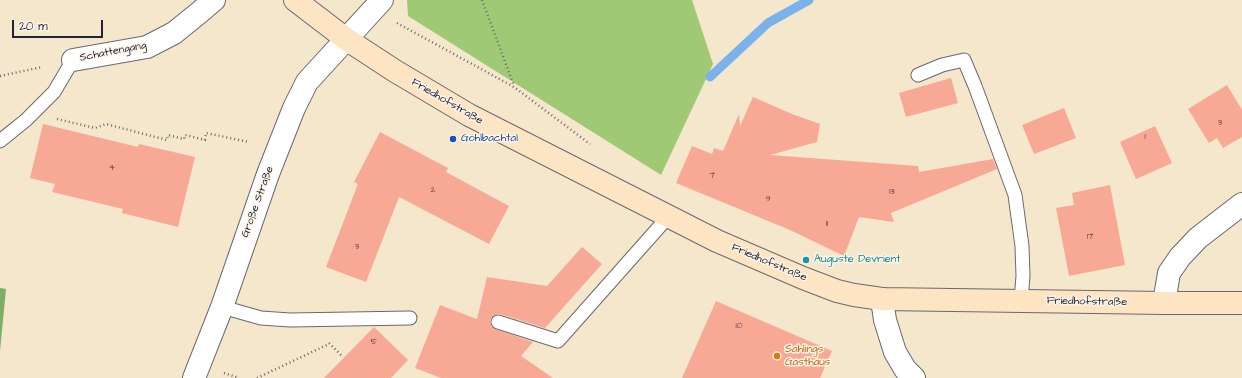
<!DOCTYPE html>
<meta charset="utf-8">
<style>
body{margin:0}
#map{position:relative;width:1242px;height:378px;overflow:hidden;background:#f5e7cc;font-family:"Architects Daughter",sans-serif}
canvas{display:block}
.scale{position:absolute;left:12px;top:20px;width:91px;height:18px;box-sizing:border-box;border:2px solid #22223b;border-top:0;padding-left:5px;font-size:12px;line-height:14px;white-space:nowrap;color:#22223b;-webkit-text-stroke:3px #fcf5e5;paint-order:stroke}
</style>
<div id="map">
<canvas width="1242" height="378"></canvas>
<div class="scale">20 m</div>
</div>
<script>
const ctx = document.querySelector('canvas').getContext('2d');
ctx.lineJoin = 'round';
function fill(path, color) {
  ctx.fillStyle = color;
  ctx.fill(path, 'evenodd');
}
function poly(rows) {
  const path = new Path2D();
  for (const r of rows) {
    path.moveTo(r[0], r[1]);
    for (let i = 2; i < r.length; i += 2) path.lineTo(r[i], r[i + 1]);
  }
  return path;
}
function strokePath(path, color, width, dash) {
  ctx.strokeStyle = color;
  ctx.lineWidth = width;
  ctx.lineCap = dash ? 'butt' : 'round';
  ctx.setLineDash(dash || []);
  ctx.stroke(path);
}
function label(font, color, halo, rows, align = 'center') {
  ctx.font = font + ' "Architects Daughter",sans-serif';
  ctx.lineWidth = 3;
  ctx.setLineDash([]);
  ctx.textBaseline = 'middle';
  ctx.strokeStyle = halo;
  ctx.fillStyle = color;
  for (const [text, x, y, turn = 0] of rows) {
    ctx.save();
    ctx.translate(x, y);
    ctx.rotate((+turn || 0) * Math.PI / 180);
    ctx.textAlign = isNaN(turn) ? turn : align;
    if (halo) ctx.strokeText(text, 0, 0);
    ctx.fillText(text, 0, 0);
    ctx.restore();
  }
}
fill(poly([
 [407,0,692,0,713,64,661,175,408,16]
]), '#9fc975');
fill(poly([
 [0,288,6,289,0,351]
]), '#7fad66');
strokePath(poly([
 [710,77,768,23,809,0]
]), '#7cb2eb', 9);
fill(poly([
 [951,78,958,103,906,117,899,93],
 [1227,85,1242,110,1242,137,1223,148,1217,138,1209,143,1188,109],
 [753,97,792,114,820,124,817,142,770,155,918,166,919,172,993,159,997,169,891,213,894,222,859,217,844,256,790,230,676,183,692,146,712,154,714,148,723,151,739,114,740,126],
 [1064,108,1076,138,1034,154,1022,125],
 [43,124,138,147,139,144,195,157,178,227,122,213,123,209,52,192,55,184,30,178],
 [1155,126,1172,163,1136,179,1120,142],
 [380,132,448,168,446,172,509,206,489,244,399,197,366,282,326,267,358,184,354,182],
 [1110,185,1125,265,1069,276,1056,208,1074,205,1072,193],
 [582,247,602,264,545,328,500,314,497,314,493,316,490,320,490,323,492,327,495,329,533,342,521,356,553,378,441,378,415,368,440,305,477,319,487,277,547,286],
 [716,301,832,351,820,378,682,378],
 [374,327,408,360,391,378,324,378]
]), '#f7a995');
const lane = poly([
 [918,75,942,65,964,60,975,86,1015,195,1022,246,1023,276,1021,301],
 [0,141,26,120,54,92,73,60],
 [222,307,261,318,290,320,410,318],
 [498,322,558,341,668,217]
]);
const street = poly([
 [73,60,147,47,174,33,200,12,214,0],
 [882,299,885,320,895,352,905,369,914,378],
 [1164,303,1169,273,1180,257,1198,238,1242,204],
 [194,378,222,307,268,174,294,108,307,82,382,0]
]);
const secondary = poly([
 [295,0,346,39,395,71,469,115,717,241,803,278,837,291,854,295,882,299,1164,303,1242,303]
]);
strokePath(lane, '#6c676e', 15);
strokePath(street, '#6c676e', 24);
strokePath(secondary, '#6c676e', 24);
strokePath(poly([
 [482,0,514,86],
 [397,23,514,87,590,144],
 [0,76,42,67],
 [57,119,95,128,106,124,167,140,168,135,184,139,185,135,205,140,206,133,249,142],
 [329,343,343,357],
 [224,373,239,378],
 [257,378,329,344]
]), '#6c676e', 2.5, [1, 3]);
strokePath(lane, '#fff', 13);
strokePath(street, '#fff', 22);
strokePath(secondary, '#fde5c4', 22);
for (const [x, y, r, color] of [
 [453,139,4,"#1a4fb4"],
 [806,260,4,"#0f9aa8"],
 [777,356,4,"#e8710a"]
]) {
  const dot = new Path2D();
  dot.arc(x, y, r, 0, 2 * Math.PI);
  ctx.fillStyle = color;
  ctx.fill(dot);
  strokePath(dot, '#fcf5e5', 1.5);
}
label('9px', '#574452', null, [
 ["3",1220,123],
 ["1",1145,137],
 ["4",112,168],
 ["7",712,176],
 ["2",433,190],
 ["13",892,192],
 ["9",768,199],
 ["11",827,224],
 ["17",1090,237],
 ["3",357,247],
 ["10",739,326],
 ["5",374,342]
]);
label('11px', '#22223b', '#fcf5e5', [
 ["Schattengang",113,52,-11],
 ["Friedhofstraße",447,102,30],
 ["Große Straße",258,202,-70],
 ["Friedhofstraße",769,263,23],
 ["Friedhofstraße",1087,302,1]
]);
label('11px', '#164399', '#fcf5e5', [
 ["Göhlbachtal",461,139]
], 'left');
label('11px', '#0d838f', '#fcf5e5', [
 ["Auguste Devrient",814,260]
], 'left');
label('11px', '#c56008', '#fcf5e5', [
 ["Sahlings",785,350],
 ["Gasthaus",785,363]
], 'left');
</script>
